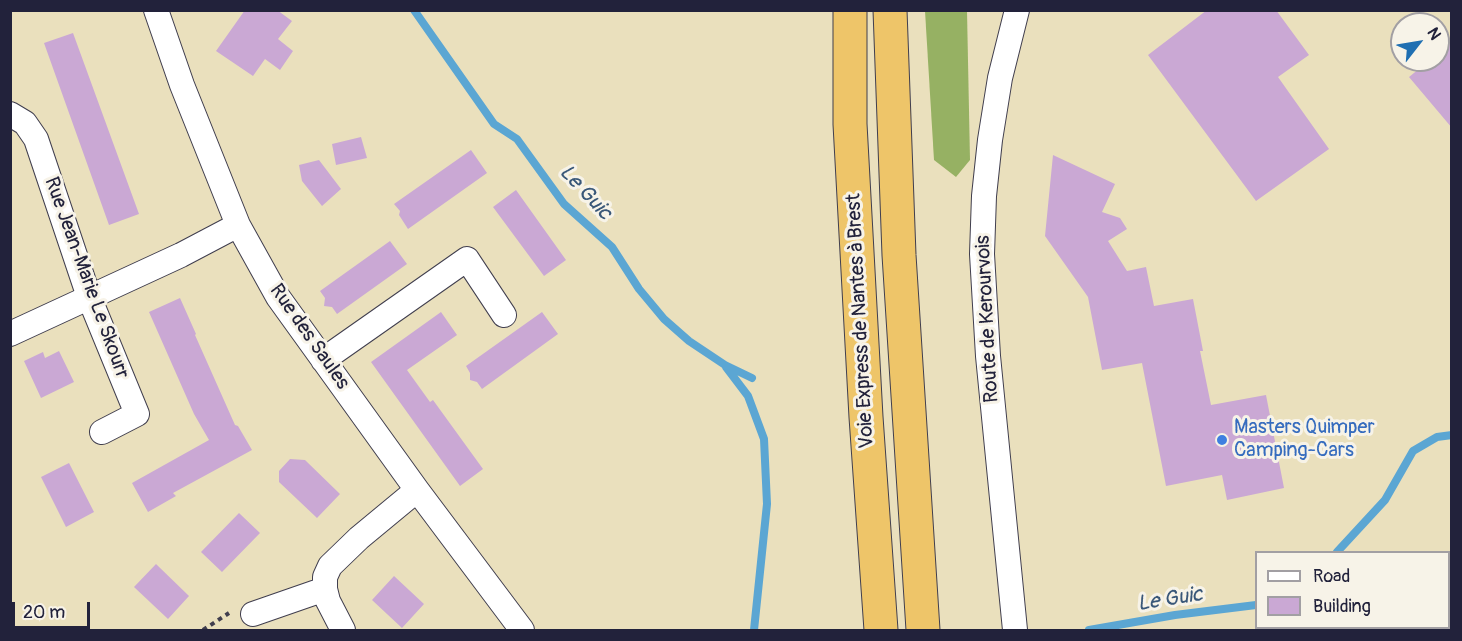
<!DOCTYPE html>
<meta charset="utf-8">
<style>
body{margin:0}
#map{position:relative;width:1462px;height:641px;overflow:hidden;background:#eae0bd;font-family:Pangolin,sans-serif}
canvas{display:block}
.frame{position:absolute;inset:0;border:12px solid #22223b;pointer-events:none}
.legend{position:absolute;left:1255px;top:551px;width:195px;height:78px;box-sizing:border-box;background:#f7f3e8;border:2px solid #a29fa3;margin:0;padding:8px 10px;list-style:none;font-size:18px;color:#22223b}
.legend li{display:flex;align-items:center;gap:12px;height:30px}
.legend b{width:30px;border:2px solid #a29fa3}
.north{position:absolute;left:1390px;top:12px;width:60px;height:60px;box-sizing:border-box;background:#f7f3e8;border:2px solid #a29fa3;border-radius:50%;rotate:59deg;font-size:16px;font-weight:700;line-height:24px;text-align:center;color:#22223b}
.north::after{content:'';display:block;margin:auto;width:21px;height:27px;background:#1f6fb2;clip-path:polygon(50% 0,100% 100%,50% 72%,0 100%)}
.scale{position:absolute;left:12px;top:602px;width:78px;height:27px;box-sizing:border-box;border:3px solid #22223b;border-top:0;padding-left:8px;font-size:18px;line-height:21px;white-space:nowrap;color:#22223b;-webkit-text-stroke:4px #f7f3e8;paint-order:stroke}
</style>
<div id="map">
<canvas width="1462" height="641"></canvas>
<div class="frame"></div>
<ul class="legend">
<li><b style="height:8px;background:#fff"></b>Road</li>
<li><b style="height:16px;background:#caa8d4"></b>Building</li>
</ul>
<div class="north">N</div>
<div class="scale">20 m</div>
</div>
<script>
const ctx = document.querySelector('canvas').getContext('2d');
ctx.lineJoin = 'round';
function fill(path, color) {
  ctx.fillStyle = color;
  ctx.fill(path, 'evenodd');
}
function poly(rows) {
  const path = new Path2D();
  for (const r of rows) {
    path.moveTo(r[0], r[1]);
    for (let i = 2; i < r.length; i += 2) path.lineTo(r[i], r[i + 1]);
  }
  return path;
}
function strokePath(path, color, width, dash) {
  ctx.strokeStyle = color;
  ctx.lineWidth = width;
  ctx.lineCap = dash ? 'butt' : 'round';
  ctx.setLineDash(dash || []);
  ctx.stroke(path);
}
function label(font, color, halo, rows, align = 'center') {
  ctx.font = font + ' Pangolin,sans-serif';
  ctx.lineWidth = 6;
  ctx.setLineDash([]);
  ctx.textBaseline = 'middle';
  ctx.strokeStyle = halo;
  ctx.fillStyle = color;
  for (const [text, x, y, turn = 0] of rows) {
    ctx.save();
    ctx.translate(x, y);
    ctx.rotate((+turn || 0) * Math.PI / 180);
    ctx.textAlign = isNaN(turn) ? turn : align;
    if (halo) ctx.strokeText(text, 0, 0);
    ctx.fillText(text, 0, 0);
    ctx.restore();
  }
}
fill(poly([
 [925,11,967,11,970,160,956,177,934,160]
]), '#96b163');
strokePath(poly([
 [414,10,494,124,517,139,564,204,612,247,639,289,664,319,689,341,725,365,752,378],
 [726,367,748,396,764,439,767,504,754,630],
 [1337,552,1385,500,1413,451,1437,437,1452,435],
 [1089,630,1175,615,1256,605]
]), '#5ba6d3', 8);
fill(poly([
 [245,10,277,10,292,21,278,39,293,51,280,70,265,59,253,76,216,51],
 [1207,10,1276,10,1309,55,1278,77,1329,149,1256,201,1148,55],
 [73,33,139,214,109,225,44,43],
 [1452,42,1452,128,1409,77,1430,60,1438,60,1438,53],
 [361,137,367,158,336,165,332,144],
 [471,150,487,173,408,229,399,215,400,211,394,204],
 [1053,155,1115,184,1102,212,1120,218,1127,229,1108,241,1127,271,1146,267,1154,306,1193,299,1203,351,1200,351,1211,405,1266,395,1284,488,1227,500,1222,475,1166,486,1142,363,1102,370,1088,297,1045,236],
 [319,160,341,189,322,206,302,181,299,165],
 [516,190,566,260,544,276,493,207],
 [390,241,407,264,337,314,332,307,324,306,325,298,320,291],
 [180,298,196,334,195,335,235,425,238,426,252,450,173,493,176,496,148,512,132,483,209,440,194,414,149,312],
 [441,312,457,335,407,370,430,402,433,400,483,469,460,486,371,362],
 [542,312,558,334,482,389,477,382,470,380,470,373,466,366],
 [59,351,74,382,41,398,24,361,43,352,45,358],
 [290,459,305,460,340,494,317,518,279,482,279,471],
 [69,463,94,512,66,527,41,477],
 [239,513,260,533,222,572,201,552],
 [156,564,189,596,168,619,134,587],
 [394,576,424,604,402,628,372,600]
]), '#caa8d4');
const minor = poly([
 [156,10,182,85,238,225,278,297,417,490,522,630],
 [10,114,25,123,36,139,89,297,137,414,102,432],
 [10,334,181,255,238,225],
 [323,360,467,259,504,315],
 [325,589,328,601,343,630],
 [253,614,325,589,325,577,330,566,359,538,417,490],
 [1015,630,988,356,982,254,984,196,990,140,1000,78,1017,10]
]);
const trunk = poly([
 [850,10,850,124,866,417,881,630],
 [890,10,899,255,923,630]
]);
strokePath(minor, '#403e4e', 26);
strokePath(trunk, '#403e4e', 35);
strokePath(poly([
 [203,630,229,613]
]), '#403e4e', 4, [4.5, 4.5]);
strokePath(minor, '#fff', 24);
strokePath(trunk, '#eec569', 33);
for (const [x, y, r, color] of [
 [1222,440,6,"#3f7fe0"]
]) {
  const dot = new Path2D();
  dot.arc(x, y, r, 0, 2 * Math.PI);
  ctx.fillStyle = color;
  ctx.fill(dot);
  strokePath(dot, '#f7f3e8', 2);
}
label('20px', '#22223b', '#f7f3e8', [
 ["Rue Jean-Marie Le Skourr",86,278,70],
 ["Route de Kerourvois",988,319,-93],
 ["Voie Express de Nantes à Brest",861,321,-93],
 ["Rue des Saules",309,337,55]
]);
label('20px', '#366cbe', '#f7f3e8', [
 ["Masters Quimper",1234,428],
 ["Camping-Cars",1234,451]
], 'left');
label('italic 21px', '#395778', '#f7f3e8', [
 ["Le Guic",585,193,47],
 ["Le Guic",1170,600,-9]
]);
</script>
